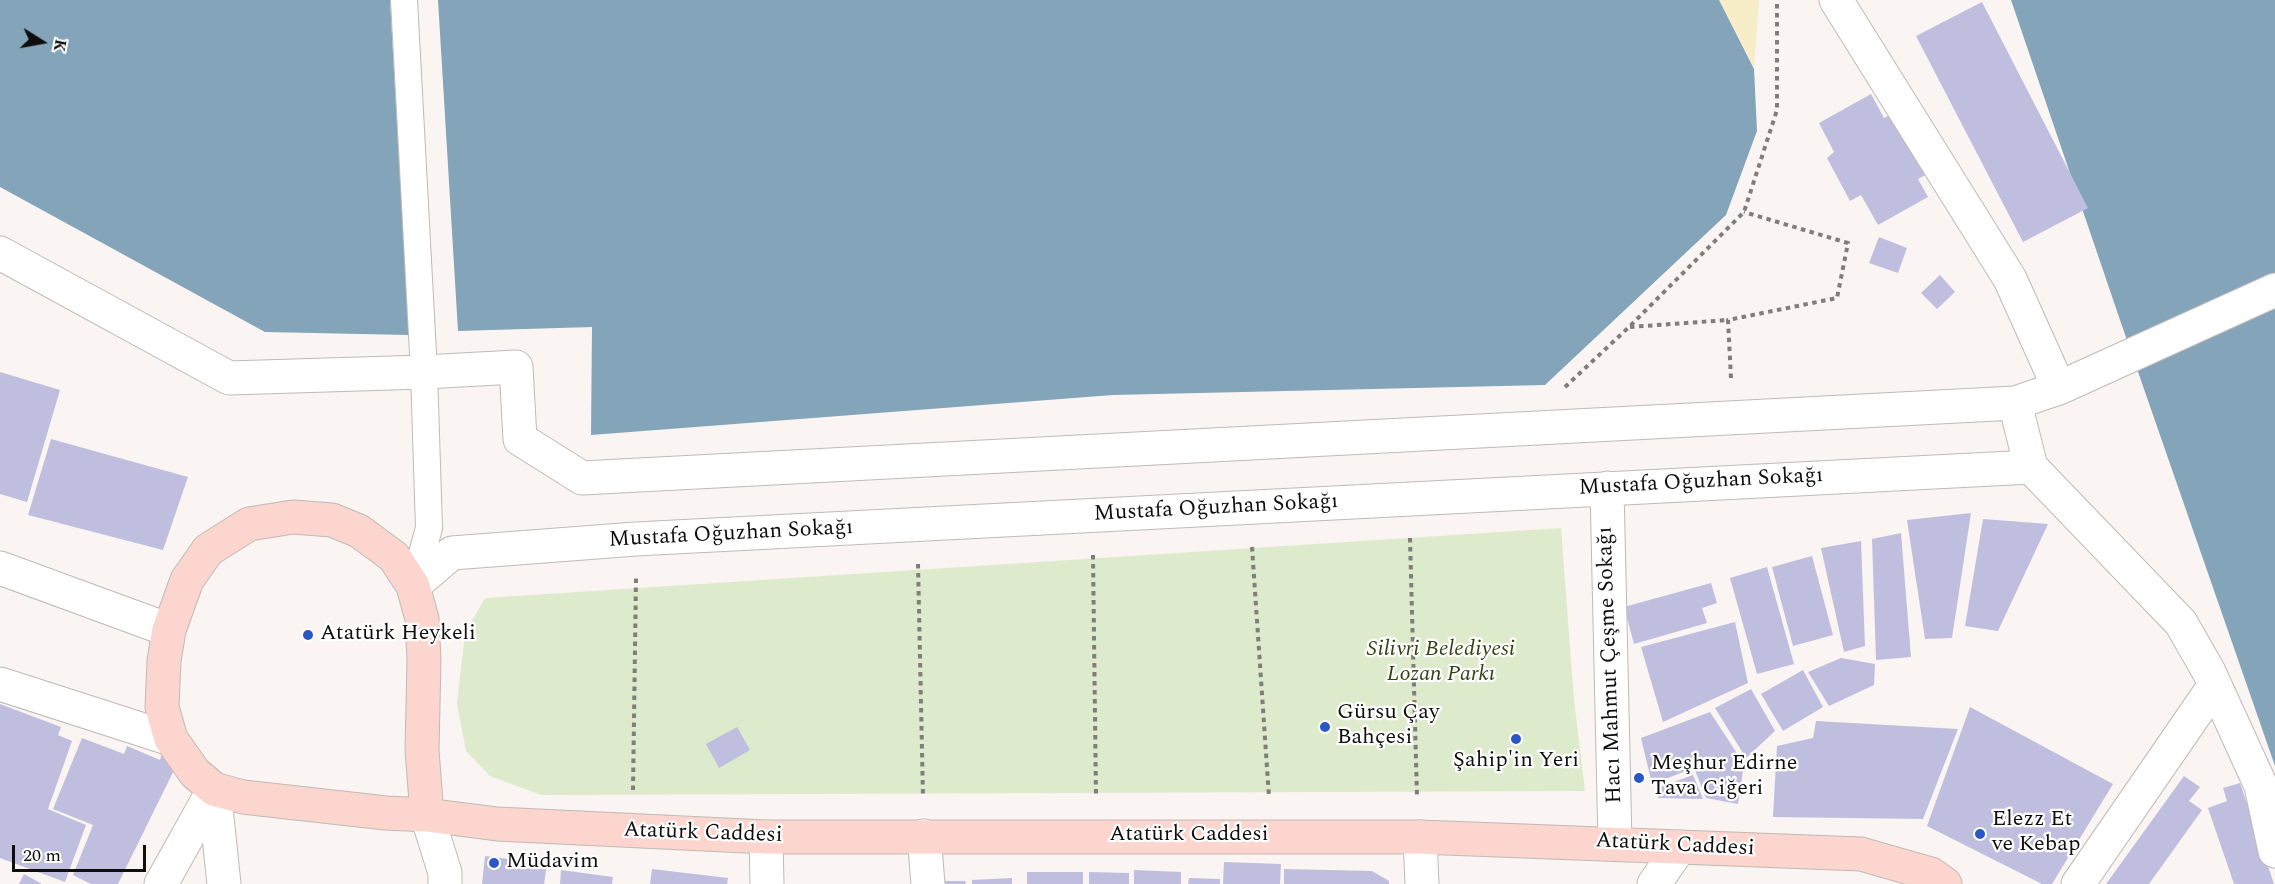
<!DOCTYPE html>
<meta charset="utf-8">
<style>
body{margin:0}
#map{position:relative;width:2275px;height:884px;overflow:hidden;background:#faf5f2;font-family:Spectral,serif}
canvas{display:block}
.north{position:absolute;left:12px;top:12px;width:60px;height:60px;-webkit-text-stroke:4px #fff;paint-order:stroke;rotate:101deg;font-size:16px;font-weight:700;line-height:24px;text-align:center;color:#100e0d}
.north::after{content:'';display:block;margin:auto;width:21px;height:27px;background:#100e0d;clip-path:polygon(50% 0,100% 100%,50% 72%,0 100%)}
.scale{position:absolute;left:12px;top:845px;width:134px;height:27px;box-sizing:border-box;border:3px solid #100e0d;border-top:0;padding-left:8px;font-size:18px;line-height:21px;white-space:nowrap;color:#100e0d;-webkit-text-stroke:4px #fff;paint-order:stroke}
</style>
<div id="map">
<canvas width="2275" height="884"></canvas>
<div class="north">K</div>
<div class="scale">20 m</div>
</div>
<script>
const ctx = document.querySelector('canvas').getContext('2d');
ctx.lineJoin = 'round';
function fill(path, color) {
  ctx.fillStyle = color;
  ctx.fill(path, 'evenodd');
}
function poly(rows) {
  const path = new Path2D();
  for (const r of rows) {
    path.moveTo(r[0], r[1]);
    for (let i = 2; i < r.length; i += 2) path.lineTo(r[i], r[i + 1]);
  }
  return path;
}
function strokePath(path, color, width, dash) {
  ctx.strokeStyle = color;
  ctx.lineWidth = width;
  ctx.lineCap = dash ? 'butt' : 'round';
  ctx.setLineDash(dash || []);
  ctx.stroke(path);
}
function label(font, color, halo, rows, align = 'center') {
  ctx.font = font + ' Spectral,serif';
  ctx.lineWidth = 4.5;
  ctx.setLineDash([]);
  ctx.textBaseline = 'middle';
  ctx.strokeStyle = halo;
  ctx.fillStyle = color;
  for (const [text, x, y, turn = 0] of rows) {
    ctx.save();
    ctx.translate(x, y);
    ctx.rotate((+turn || 0) * Math.PI / 180);
    ctx.textAlign = isNaN(turn) ? turn : align;
    if (halo) ctx.strokeText(text, 0, 0);
    ctx.fillText(text, 0, 0);
    ctx.restore();
  }
}
fill(poly([
 [1561,528,1574,700,1585,791,541,795,490,776,466,751,457,704,465,633,485,598]
]), '#ddeacc');
fill(poly([
 [1719,0,1759,0,1754,68]
]), '#f7edc7');
fill(poly([
 [0,0,390,0,409,335,265,332,0,187],
 [438,0,1719,0,1754,69,1757,131,1726,215,1545,385,1113,395,591,435,592,327,458,331],
 [2011,0,2275,0,2275,766,2120,320]
]), '#83a4b9');
fill(poly([
 [1982,2,2088,208,2023,242,1916,36],
 [1871,94,1884,118,1897,111,1931,172,1918,179,1928,197,1878,225,1861,195,1850,201,1827,158,1834,152,1819,123],
 [1879,237,1907,248,1898,273,1869,263],
 [1940,275,1955,292,1937,309,1921,293],
 [0,372,60,390,27,502,0,494],
 [51,439,188,477,163,550,28,515],
 [1971,513,1952,638,1925,639,1907,520],
 [1983,519,2048,524,1998,631,1965,626],
 [1901,533,1911,657,1876,660,1872,539],
 [1861,541,1865,646,1844,652,1821,548],
 [1812,556,1833,635,1793,646,1772,567],
 [1767,567,1794,664,1757,674,1730,578],
 [1711,583,1717,603,1702,608,1707,623,1634,644,1624,607],
 [1735,622,1748,683,1663,722,1641,647],
 [1841,658,1875,664,1874,685,1829,706,1808,672],
 [1803,670,1823,707,1783,731,1761,694],
 [1751,689,1775,731,1746,758,1715,708],
 [0,704,61,727,58,735,72,741,48,809,86,825,65,882,0,858],
 [1970,707,2113,784,2052,884,2042,884,1927,826],
 [1710,712,1744,764,1738,804,1706,798,1694,768,1652,784,1641,738],
 [1816,721,1958,729,1923,819,1773,817,1777,746,1813,738],
 [737,727,750,750,719,768,706,744],
 [82,738,124,754,127,746,160,760,163,751,180,758,118,884,91,884,73,875,93,825,53,809],
 [1693,775,1703,799,1658,798,1657,788],
 [2184,776,2200,787,2189,801,2202,810,2149,884,2106,884],
 [2240,783,2274,884,2234,884,2208,808,2227,801,2223,788],
 [485,856,547,864,544,884,482,884],
 [1224,862,1281,864,1280,884,1223,884],
 [652,869,728,878,727,884,650,884],
 [1284,869,1372,871,1389,881,1389,884,1284,884],
 [561,870,613,877,612,884,560,884],
 [1134,870,1181,872,1181,884,1134,884],
 [1027,872,1083,872,1083,884,1027,884],
 [1089,872,1129,873,1129,884,1089,884],
 [24,874,42,884,19,884],
 [1012,878,1012,884,972,884,972,880],
 [1189,878,1220,879,1220,884,1188,884],
 [941,881,965,881,966,884,941,884]
]), '#bfbedf');
const lane = poly([
 [404,0,424,372,429,528,413,586]
]);
const street = poly([
 [1836,0,2010,279,2059,388],
 [0,253,229,378,424,372,516,367,520,439,582,478,2015,403,2059,388,2275,290],
 [2015,403,2031,467,2181,623,2209,672,2261,786,2275,851],
 [1607,488,1615,843],
 [0,568,169,630],
 [413,586,452,553,636,539,2031,467],
 [0,684,171,739],
 [214,789,224,884],
 [427,815,445,873,445,884],
 [924,836,928,884],
 [766,837,767,884],
 [1420,837,1422,884],
 [161,884,214,789],
 [1654,884,1680,847],
 [2078,884,2215,685]
]);
const secondary = poly([
 [293,517,332,520,359,531,394,557,413,586,422,619,424,660,422,750,427,815,386,813,243,797,214,789,195,773,171,739,162,707,164,661,169,630,187,580,208,550,249,524,293,517],
 [427,815,497,824,766,837,1420,837,1861,854,1931,874,1945,884]
]);
strokePath(lane, '#bfbab7', 28);
strokePath(street, '#bfbab7', 35);
strokePath(secondary, '#bfbab7', 35);
strokePath(poly([
 [1630,327,1728,320],
 [1731,378,1728,320,1837,298,1848,243,1744,212],
 [1565,387,1629,327,1744,212,1777,110,1777,0],
 [1410,538,1417,797],
 [1252,547,1269,797],
 [1093,555,1096,796],
 [918,564,923,797],
 [633,790,636,578]
]), '#817d7b', 4, [4.5, 4.5]);
strokePath(lane, '#fff', 26);
strokePath(street, '#fff', 33);
strokePath(secondary, '#fbd5ce', 33);
for (const [x, y, r, color] of [
 [308,635,6,"#2b56c5"],
 [1325,727,6,"#2b56c5"],
 [1516,739,6,"#2b56c5"],
 [1639,778,6,"#2b56c5"],
 [1980,834,6,"#2b56c5"],
 [494,863,6,"#2b56c5"]
]) {
  const dot = new Path2D();
  dot.arc(x, y, r, 0, 2 * Math.PI);
  ctx.fillStyle = color;
  ctx.fill(dot);
  strokePath(dot, '#fff', 2);
}
label('22px', '#100e0d', '#fff', [
 ["Mustafa Oğuzhan Sokağı",1701,483,-3],
 ["Mustafa Oğuzhan Sokağı",1216,509,-3],
 ["Mustafa Oğuzhan Sokağı",731,535,-3],
 ["Hacı Mahmut Çeşme Sokağı",1611,665,-92],
 ["Atatürk Caddesi",703,834,2],
 ["Atatürk Caddesi",1189,836],
 ["Atatürk Caddesi",1675,846,3]
]);
label('22px', '#100e0d', '#fff', [
 ["Atatürk Heykeli",320,635],
 ["Gürsu Çay",1337,714],
 ["Bahçesi",1337,739],
 ["Şahip'in Yeri",1516,762,"center"],
 ["Meşhur Edirne",1651,765],
 ["Tava Ciğeri",1651,790],
 ["Elezz Et",1992,821],
 ["ve Kebap",1992,846],
 ["Müdavim",506,863]
], 'left');
label('italic 22px', '#324310', '#fff', [
 ["Silivri Belediyesi",1441,651],
 ["Lozan Parkı",1441,676]
]);
</script>
